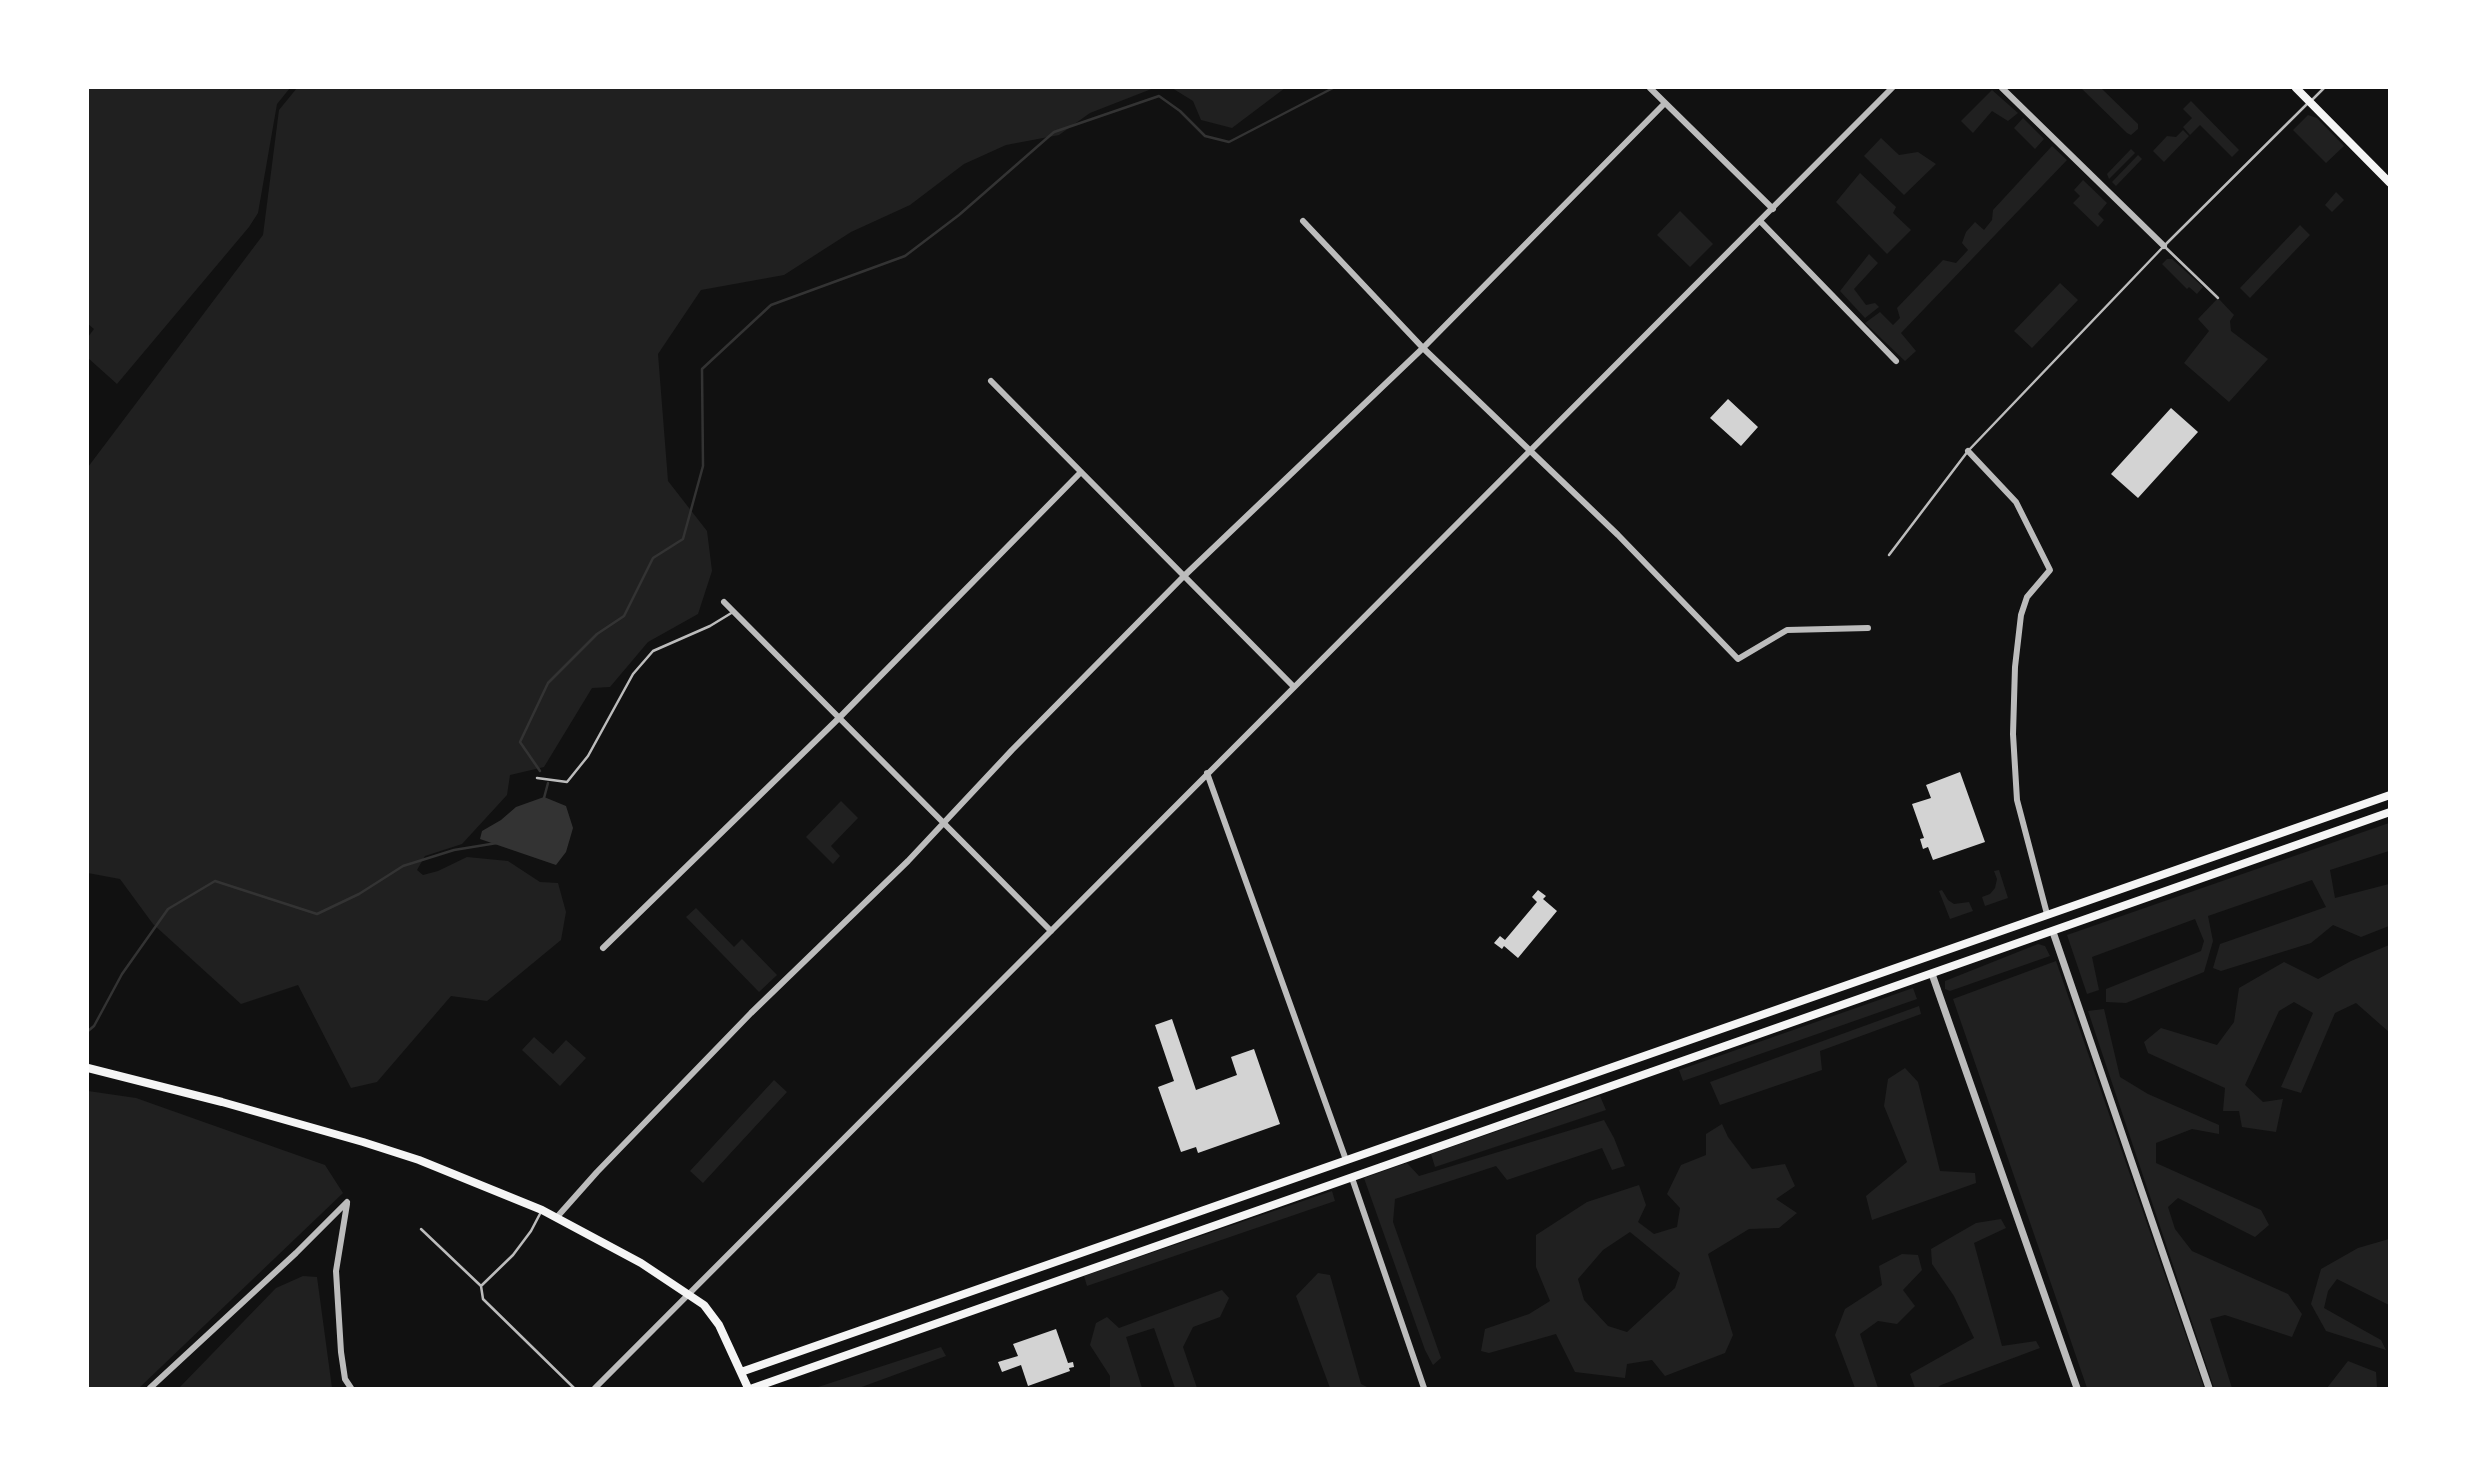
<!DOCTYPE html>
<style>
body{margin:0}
#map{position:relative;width:2477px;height:1476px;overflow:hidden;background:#111;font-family:Commissioner,sans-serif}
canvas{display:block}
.frame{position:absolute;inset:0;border:89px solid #fff;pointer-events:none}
</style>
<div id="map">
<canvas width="2477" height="1476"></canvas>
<div class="frame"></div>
</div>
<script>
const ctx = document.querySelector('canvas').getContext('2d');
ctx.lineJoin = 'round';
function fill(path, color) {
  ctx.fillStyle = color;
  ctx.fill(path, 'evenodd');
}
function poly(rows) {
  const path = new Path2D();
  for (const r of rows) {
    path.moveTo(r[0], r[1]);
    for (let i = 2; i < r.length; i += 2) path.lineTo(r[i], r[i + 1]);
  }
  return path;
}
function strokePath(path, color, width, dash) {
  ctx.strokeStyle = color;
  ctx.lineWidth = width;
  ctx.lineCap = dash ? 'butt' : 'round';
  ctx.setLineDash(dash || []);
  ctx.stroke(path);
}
fill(poly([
 [88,88,290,88,277,104,258,213,249,227,117,384,88,358,88,337,94,329,88,324],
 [297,88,1154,88,1090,113,1059,135,1006,145,964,164,910,205,851,232,784,275,701,290,658,354,668,481,707,531,712,571,698,614,648,642,610,687,592,688,544,767,510,775,507,795,462,844,425,856,417,870,423,875,438,871,467,857,508,861,540,882,558,883,566,912,561,940,487,1001,451,996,377,1082,351,1088,298,985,241,1004,153,924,120,879,88,873,88,467,263,235,279,110],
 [1172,88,1285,88,1232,128,1201,120,1193,101],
 [2081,88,2101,88,2138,124,2138,129,2131,135,2127,133],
 [1992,90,2018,113,2008,121,1992,111,1973,133,1961,121],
 [2191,101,2239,150,2232,157,2200,125,2190,135,2183,127,2192,118,2183,109],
 [2308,115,2317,118,2344,146,2326,163,2293,130],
 [2023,118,2044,139,2035,149,2014,128],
 [2183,130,2189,136,2164,162,2153,151,2167,136,2176,137],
 [1881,138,1899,155,1918,152,1936,164,1904,195,1864,156],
 [2052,146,2067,160,1901,333,1916,351,1905,361,1865,323,1880,312,1893,325,1900,318,1897,308,1943,260,1956,263,1968,250,1962,243,1966,232,1975,222,1984,230,1992,220,1993,210],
 [2131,149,2135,153,2109,179,2107,174],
 [2138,155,2142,159,2116,186,2112,182],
 [1860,173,1896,207,1893,213,1911,230,1887,254,1836,202],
 [2083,180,2107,203,2098,214,2104,220,2098,227,2073,203,2080,196,2074,190],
 [2336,192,2344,200,2332,212,2325,205],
 [1680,211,1713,244,1690,267,1657,235],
 [2300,225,2310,235,2250,298,2240,288],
 [1869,254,1878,263,1854,289,1866,305,1875,303,1879,307,1865,318,1840,291],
 [2167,259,2172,259,2203,287,2197,294,2189,287,2187,289,2162,264],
 [2060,283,2078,300,2032,348,2014,331],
 [2218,298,2234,315,2230,321,2231,331,2268,359,2229,402,2184,363,2209,331,2198,319],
 [841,801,858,818,831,846,840,856,833,864,806,837],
 [2389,823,2389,851,2330,870,2335,898,2389,884,2389,926,2361,937,2333,925,2311,943,2221,971,2213,968,2220,944,2326,907,2312,880,2208,916,2213,941,2204,972,2126,1003,2106,1002,2106,989,2201,951,2204,941,2195,919,2092,957,2099,990,2087,994,2067,935],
 [1999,870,2008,898,1985,906,1982,897,1990,894,1995,888,1997,879,1994,871],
 [1942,890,1948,900,1954,904,1969,902,1973,911,1950,919,1939,891],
 [696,908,734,947,742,939,777,975,759,992,686,917],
 [2038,944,2045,946,2050,956,1950,991,1945,989,1945,981],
 [2389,945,2389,1032,2356,1003,2335,1013,2301,1093,2281,1087,2313,1013,2294,1002,2279,1011,2245,1085,2263,1102,2283,1099,2276,1132,2242,1127,2239,1111,2223,1111,2225,1088,2148,1053,2144,1042,2161,1028,2217,1045,2234,1022,2239,988,2284,962,2318,979,2351,961],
 [2056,961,2204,1388,2087,1388,1953,999],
 [1913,988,1917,999,1683,1081,1679,1070],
 [1919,1006,1921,1014,1820,1051,1822,1070,1720,1105,1710,1082],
 [2104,1009,2120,1077,2148,1094,2219,1125,2219,1134,2192,1129,2156,1143,2156,1163,2261,1210,2269,1225,2255,1237,2178,1198,2168,1207,2175,1229,2192,1251,2288,1294,2302,1314,2292,1337,2225,1315,2210,1319,2232,1388,2214,1388,2088,1011],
 [534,1037,553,1054,566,1040,586,1058,560,1086,522,1050],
 [1905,1068,1918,1082,1940,1171,1975,1173,1976,1183,1872,1220,1866,1196,1907,1162,1884,1106,1888,1079],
 [774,1080,787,1092,703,1183,690,1171],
 [88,1091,136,1098,325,1165,343,1193,139,1388,88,1388],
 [1600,1096,1606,1110,1435,1167,1431,1154],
 [1604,1120,1614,1138,1625,1166,1612,1170,1602,1148,1507,1180,1496,1166,1395,1199,1393,1222,1441,1358,1433,1365,1425,1350,1364,1178,1407,1163,1419,1176],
 [1722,1124,1728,1137,1752,1169,1785,1164,1795,1186,1776,1199,1797,1213,1779,1228,1749,1229,1708,1254,1733,1335,1725,1353,1665,1376,1652,1360,1627,1364,1625,1378,1575,1372,1556,1334,1489,1353,1481,1351,1485,1329,1529,1314,1550,1301,1536,1267,1536,1235,1587,1202,1639,1185,1646,1205,1638,1222,1654,1234,1677,1227,1680,1208,1667,1194,1681,1165,1706,1155,1706,1134],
 [1630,1232,1680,1273,1675,1288,1627,1332,1608,1326,1584,1300,1578,1279,1603,1250],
 [1332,1191,1335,1201,1087,1286,1084,1276],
 [2001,1219,2006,1228,1974,1243,2002,1346,2036,1341,2040,1348,1941,1385,1937,1388,1915,1388,1910,1374,1974,1338,1954,1296,1932,1264,1931,1249,1976,1223],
 [2389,1239,2389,1305,2337,1279,2328,1291,2324,1308,2381,1340,2386,1350,2326,1331,2311,1304,2321,1269,2358,1248],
 [1902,1254,1918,1255,1922,1270,1903,1290,1915,1306,1897,1324,1878,1321,1860,1334,1878,1388,1855,1388,1835,1335,1845,1309,1882,1285,1879,1266],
 [1318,1273,1330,1275,1361,1384,1369,1388,1330,1388,1296,1296],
 [303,1276,317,1277,332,1388,179,1388,276,1288],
 [1222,1290,1229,1298,1220,1317,1193,1327,1183,1347,1197,1388,1175,1388,1154,1328,1126,1337,1142,1388,1110,1388,1110,1376,1090,1345,1096,1323,1107,1317,1119,1328],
 [941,1347,946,1356,859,1388,815,1388],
 [2348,1361,2376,1372,2377,1388,2327,1388]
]), '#202020');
fill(poly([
 [544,797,566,806,573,828,566,852,556,865,480,839,482,831,501,820,516,807]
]), '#333');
strokePath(poly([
 [540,771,520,742,548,683,597,634,624,616,653,558,683,539,703,466,702,369,771,305,905,256,959,215,1054,132,1159,96,1180,111,1205,136,1229,142,1333,88],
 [544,798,548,783],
 [88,1031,94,1026,122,974,168,909,215,881,317,914,359,894,403,866,454,850,497,843]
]), '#333', 2.5);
fill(poly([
 [1728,399,1758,427,1741,446,1710,418],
 [2171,408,2198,432,2138,498,2111,474],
 [1960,772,1985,842,1933,860,1928,847,1923,849,1920,839,1924,838,1912,804,1931,798,1926,785],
 [1538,890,1546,896,1543,899,1557,911,1518,958,1504,946,1502,949,1494,943,1500,936,1505,940,1537,902,1532,897],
 [1172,1019,1196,1090,1237,1075,1231,1057,1254,1049,1280,1124,1198,1153,1196,1147,1181,1152,1158,1087,1174,1081,1155,1025],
 [1056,1329,1068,1363,1073,1362,1074,1367,1069,1368,1070,1371,1028,1386,1021,1365,1002,1372,998,1362,1018,1356,1013,1344]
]), '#d3d3d3');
strokePath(poly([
 [2312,100,2324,88],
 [2164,246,2218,298],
 [1889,555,1968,451,2164,246,2307,104],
 [537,778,567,782,588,756,633,674,653,651,710,626,733,612],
 [421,1229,481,1286,483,1299,574,1388],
 [481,1286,513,1255,531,1231,542,1210]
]), '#bcbcbc', 2.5);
strokePath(poly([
 [1650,88,1773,209],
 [2002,88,2164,246],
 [1303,221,1423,348,1618,535,1738,659,1787,630,1868,628],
 [1760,221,1896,361],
 [991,381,1293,686],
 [1968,451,2016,502,2050,570,2027,597,2021,615,2015,667,2013,734,2017,800,2047,914],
 [724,602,1051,931],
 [1207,773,1346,1160],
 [603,948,839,718,1081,472],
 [1352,1178,1424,1388],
 [347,1204,336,1271,341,1352,345,1379,351,1388],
 [557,1217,597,1172,751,1013,908,861,1012,750,1184,576,1423,348,1665,103],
 [150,1388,296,1253,347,1202],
 [595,1388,1892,88]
]), '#bcbcbc', 6);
strokePath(poly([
 [2053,932,2209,1388],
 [1932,974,2077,1388]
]), '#bcbcbc', 7);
strokePath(poly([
 [2296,88,2390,183],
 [88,1068,222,1102,363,1142,419,1160,542,1210,641,1263,704,1305,719,1325,748,1388],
 [741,1372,2390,795],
 [753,1388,2390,812]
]), '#f5f5f5', 8);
</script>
